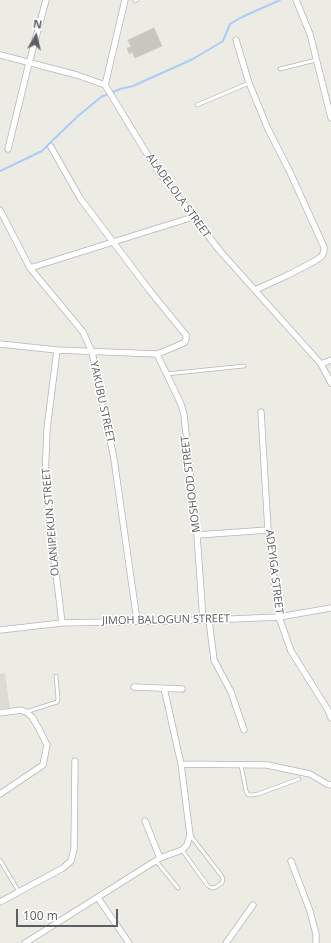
<!DOCTYPE html>
<style>
body{margin:0}
#map{position:relative;width:331px;height:943px;overflow:hidden;background:#edece4;font-family:"Open Sans",sans-serif}
canvas{display:block}
.north{position:absolute;left:16px;top:16px;width:40px;height:40px;-webkit-text-stroke:3px #fff;paint-order:stroke;rotate:8deg;font-size:11px;font-weight:700;line-height:16px;text-align:center;color:#5c5e63}
.north::after{content:'';display:block;margin:auto;width:14px;height:18px;background:#5c5e63;clip-path:polygon(50% 0,100% 100%,50% 72%,0 100%)}
.scale{position:absolute;left:16px;top:909px;width:102px;height:18px;box-sizing:border-box;border:2px solid #5c5e63;border-top:0;padding-left:5px;font-size:12px;line-height:14px;white-space:nowrap;color:#5c5e63;-webkit-text-stroke:3px #fff;paint-order:stroke}
</style>
<div id="map">
<canvas width="331" height="943"></canvas>
<div class="north">N</div>
<div class="scale">100 m</div>
</div>
<script>
const ctx = document.querySelector('canvas').getContext('2d');
ctx.lineJoin = 'round';
function fill(path, color) {
  ctx.fillStyle = color;
  ctx.fill(path, 'evenodd');
}
function poly(rows) {
  const path = new Path2D();
  for (const r of rows) {
    path.moveTo(r[0], r[1]);
    for (let i = 2; i < r.length; i += 2) path.lineTo(r[i], r[i + 1]);
  }
  return path;
}
function strokePath(path, color, width, dash) {
  ctx.strokeStyle = color;
  ctx.lineWidth = width;
  ctx.lineCap = dash ? 'butt' : 'round';
  ctx.setLineDash(dash || []);
  ctx.stroke(path);
}
function label(font, color, halo, rows, align = 'center') {
  ctx.font = font + ' "Open Sans",sans-serif';
  ctx.lineWidth = 3;
  ctx.setLineDash([]);
  ctx.textBaseline = 'middle';
  ctx.strokeStyle = halo;
  ctx.fillStyle = color;
  for (const [text, x, y, turn = 0] of rows) {
    ctx.save();
    ctx.translate(x, y);
    ctx.rotate((+turn || 0) * Math.PI / 180);
    ctx.textAlign = isNaN(turn) ? turn : align;
    if (halo) ctx.strokeText(text, 0, 0);
    ctx.fillText(text, 0, 0);
    ctx.restore();
  }
}
fill(poly([
 [5,673,10,708,0,709,0,674]
]), '#dddcd2');
strokePath(poly([
 [0,171,42,151,51,142,78,116,101,97,120,89,133,86,193,59,223,41,230,24,242,17,280,0]
]), '#a9cdf8', 2);
const building = poly([
 [154,28,162,46,135,58,132,52,129,54,127,48,131,47,128,40,154,28]
]);
fill(building, '#c9c6c0');
strokePath(building, '#d2cfc3', 1);
const lane = poly([
 [135,1,137,0],
 [280,69,316,60],
 [197,105,249,83],
 [166,374,244,366],
 [26,712,57,702,58,699,56,676],
 [241,765,246,791,248,795,252,795,258,794,299,779],
 [182,850,208,886,212,888,216,887,222,883,223,879,221,875,190,835],
 [0,860,19,892],
 [156,861,178,888]
]);
const street = poly([
 [296,0,310,34,331,118],
 [236,40,249,83,268,129,289,170,324,247,324,251,322,256,315,261,286,276,255,290],
 [0,55,77,75,105,85,155,167,220,251,321,364,331,383],
 [105,85,125,0],
 [8,149,28,67,46,0],
 [0,210,30,268,83,332,92,352,114,459,137,621],
 [30,268,193,217],
 [0,344,57,350,157,354,177,346,185,342,186,339,186,335,150,291,80,198,51,147],
 [57,350,47,429,45,481,62,623],
 [157,354,181,404,184,415,197,535,203,620],
 [321,364,331,360],
 [261,412,268,530,279,617,291,651,328,710,331,718],
 [197,535,268,530],
 [209,620,214,660,231,692,244,730],
 [0,630,62,623,209,620,279,617,331,608],
 [134,687,182,689],
 [0,713,21,710,26,712,32,717,38,727,47,745,43,765,0,794],
 [181,764,267,765,310,774,327,784,331,785],
 [145,821,160,858],
 [291,861,310,911,316,934,316,943],
 [98,898,129,943],
 [0,902,63,868,71,861,74,849,75,761],
 [25,943,160,858,182,850,187,845,190,835,181,764,164,688],
 [226,943,253,905]
]);
strokePath(lane, '#b4b6ba', 4.5);
strokePath(street, '#b4b6ba', 7);
strokePath(lane, '#fff', 3);
strokePath(street, '#fff', 5.5);
label('11px', '#5c5e63', '#fff', [
 ["ALADELOLA STREET",178,196,54],
 ["YAKUBU STREET",102,402,78],
 ["MOSHOOD STREET",191,484,-97],
 ["OLANIPEKUN STREET",51,522,-95],
 ["ADEYIGA STREET",274,572,83],
 ["JIMOH BALOGUN STREET",166,620,-1]
]);
</script>
